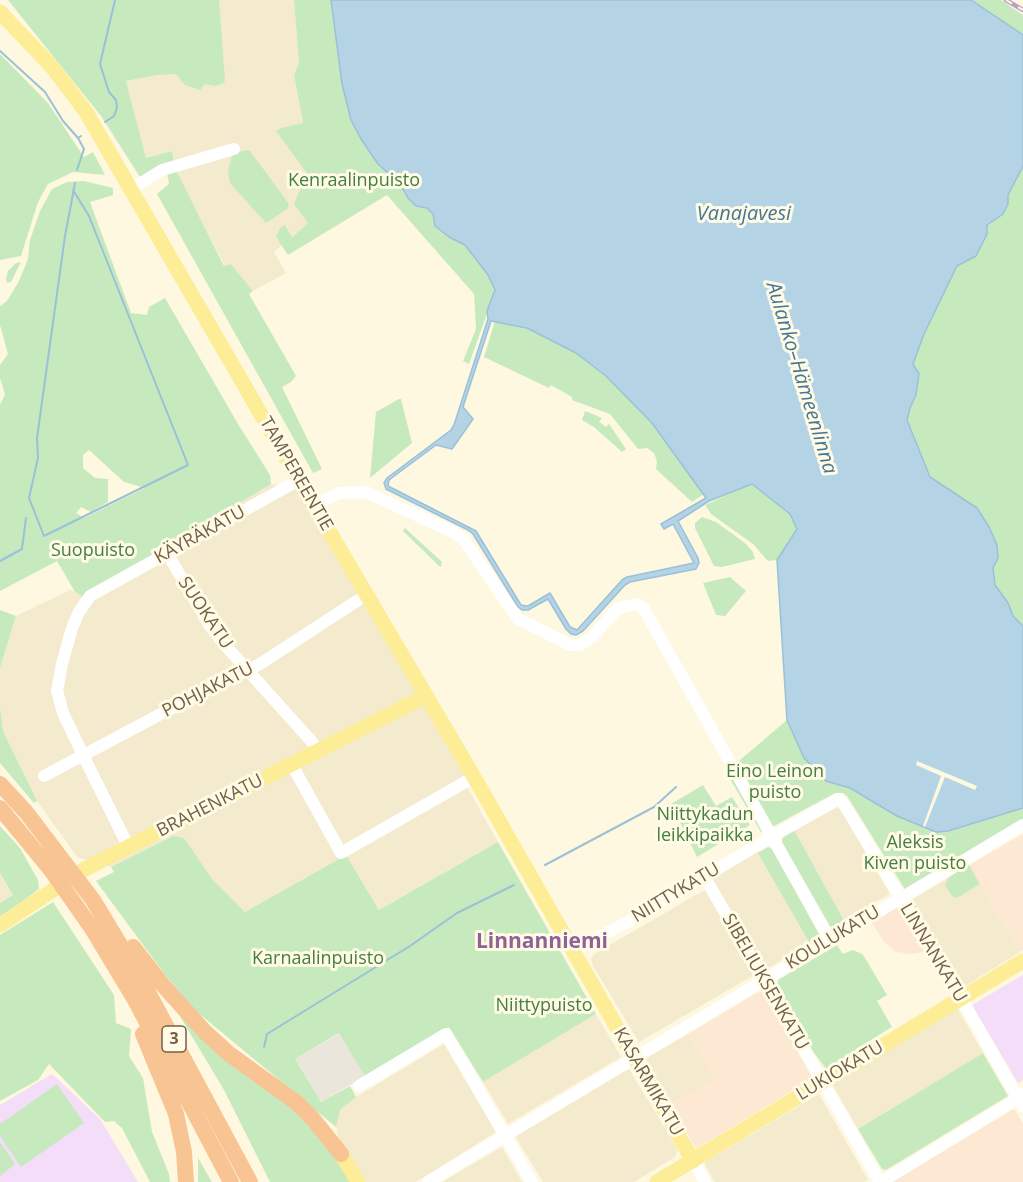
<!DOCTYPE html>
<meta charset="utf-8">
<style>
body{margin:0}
canvas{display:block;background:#fdf8df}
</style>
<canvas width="1023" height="1182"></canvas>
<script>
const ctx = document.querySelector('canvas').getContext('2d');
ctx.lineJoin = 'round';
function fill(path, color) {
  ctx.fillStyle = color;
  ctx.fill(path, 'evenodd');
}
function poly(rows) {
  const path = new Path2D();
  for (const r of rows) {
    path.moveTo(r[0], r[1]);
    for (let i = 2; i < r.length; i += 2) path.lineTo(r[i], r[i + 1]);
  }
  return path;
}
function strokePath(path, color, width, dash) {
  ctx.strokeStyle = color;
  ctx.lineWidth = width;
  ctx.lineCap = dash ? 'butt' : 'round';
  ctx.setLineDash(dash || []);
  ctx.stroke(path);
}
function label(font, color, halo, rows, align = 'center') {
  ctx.font = font + ' "Open Sans",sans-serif';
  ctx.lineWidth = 6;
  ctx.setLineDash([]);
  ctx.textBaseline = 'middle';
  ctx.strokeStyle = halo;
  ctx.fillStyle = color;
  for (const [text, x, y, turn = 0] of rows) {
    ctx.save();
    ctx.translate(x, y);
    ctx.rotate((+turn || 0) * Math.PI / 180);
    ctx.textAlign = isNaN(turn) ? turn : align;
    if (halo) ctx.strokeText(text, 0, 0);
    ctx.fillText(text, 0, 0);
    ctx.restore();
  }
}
fill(poly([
 [173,0,294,0,299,63,294,75,303,124,325,176,314,218,274,252,286,273,253,291,231,264,225,266,179,177,172,151,146,158,126,81,159,74],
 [271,484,300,488,474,783,466,785,498,842,379,910,346,855,245,912,213,880,184,838,173,836,111,867,77,857,37,801,3,731,0,706,0,668,16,616,70,590,84,596],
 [838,805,890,894,841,922,791,831],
 [760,850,813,943,768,968,763,967,711,878],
 [969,865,1020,952,962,988,910,901],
 [0,873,13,895,0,903],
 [703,891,706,891,754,975,639,1042,593,966,591,959,594,954],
 [957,1007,983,1053,858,1129,831,1082],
 [596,1014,621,1057,508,1124,483,1082],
 [688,1034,715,1079,671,1105,645,1059],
 [444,1044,496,1132,416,1182,366,1182,338,1137,336,1127,340,1110,356,1097],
 [629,1069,678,1150,675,1157,634,1182,543,1182,515,1136],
 [819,1094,868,1180,864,1182,715,1182,705,1165,705,1162],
 [502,1147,522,1182,442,1182]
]), '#f4ebce');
fill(poly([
 [1023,834,1023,950,1020,952,969,865],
 [897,907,924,952,911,954,896,952,884,942,872,923],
 [762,990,813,1078,696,1149,671,1105,714,1079,688,1034],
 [1014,1109,1023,1124,1023,1182,892,1182]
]), '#fde9d3');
fill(poly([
 [340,1033,365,1076,321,1102,295,1059]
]), '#ebe6db');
fill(poly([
 [1023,975,1023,1080,1018,1083,972,1005],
 [52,1074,100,1119,138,1182,0,1182,0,1105]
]), '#f4ddf8');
fill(poly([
 [8,0,219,0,225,81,222,84,214,86,205,84,200,90,185,85,176,74,157,75,126,81,146,158,172,151,174,161,140,177,101,116],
 [294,0,331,0,342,84,351,120,361,139,378,164,400,184,408,198,416,206,427,208,455,240,465,245,493,283,494,294,469,364,463,361,476,329,474,294,387,195,288,255,276,237,280,228,285,225,292,237,308,223,294,204,307,173,276,131,281,128,303,123,294,75,299,63],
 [971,0,1001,0,1023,15,1023,35],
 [0,54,48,103,84,157,93,152,105,175,73,172,48,184,38,202,21,256,0,260],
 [246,150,250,151,289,204,287,209,266,223,230,183,228,170,232,156,234,153],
 [1023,166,1023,626,1013,616,1008,603,995,585,993,567,998,558,997,545,989,527,977,508,930,477,907,420,910,408,916,395,913,365,924,334,957,266,976,256,987,234,987,225,1008,204,1008,195],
 [172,171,177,172,224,266,231,264,253,291,249,294,296,376,291,382,282,387,322,469,313,473,157,194,169,184,167,172],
 [84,181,113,188,113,195,90,202,131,313,147,315,149,307,165,298,238,424,270,475,271,484,84,597,75,592,57,561,0,591,0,405,5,394,0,378,0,365,8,354,0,325,0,306,7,301,18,283,28,259,30,240,40,211,52,189,67,182],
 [89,450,124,482,145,488,84,518,76,513,81,507,91,512,108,502,108,479,95,478,83,468,83,455],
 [21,262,11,282,7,283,6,279,8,271,16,263],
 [495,321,527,328,553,341,576,353,606,376,652,423,704,494,692,502,656,469,657,461,654,453,647,448,638,449,610,414,572,400,572,397,551,385,549,388,484,357],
 [399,399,401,399,412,443,370,478,376,412],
 [585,411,602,418,599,422,606,427,609,424,626,449,622,452,594,427,582,420],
 [751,484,791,514,797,529,777,560,768,561,766,559,753,544,711,514,705,505],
 [702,517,716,522,745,543,753,552,755,559,722,567,714,566,695,528,695,523],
 [405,528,442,562,441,567,439,566,403,531],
 [730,577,746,591,725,616,716,615,703,583],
 [0,610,16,616,0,668],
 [0,706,3,731,37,801,34,803,0,763],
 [787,720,804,758,826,781,850,788,897,816,936,832,1023,808,1023,822,906,891,847,796,843,793,835,793,774,826,761,832,726,772],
 [703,785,716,806,732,797,750,825,697,857,671,804],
 [0,826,20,848,38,880,39,889,0,918,0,903,13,895,0,873],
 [794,830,843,919,844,924,835,930,831,928,782,842,783,837],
 [173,836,184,838,213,880,245,912,346,855,379,910,498,842,596,1014,483,1082,449,1027,365,1076,339,1033,295,1059,321,1102,350,1086,356,1097,340,1110,336,1127,196,1011,166,976,96,881,114,872,111,867],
 [768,847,772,849,819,934,818,937,809,942,758,853],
 [969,865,980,884,957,898,952,896,945,885,949,877],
 [53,902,114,995,116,1023,131,1029,129,1056,143,1078,152,1132,169,1174,170,1182,150,1182,122,1128,114,1121,105,1122,49,1064,38,1080,0,1101,0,935],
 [837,945,843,954,853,950,862,954,865,958,887,995,877,1001,892,1027,869,1041,870,1043,827,1070,814,1053,777,984,778,980],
 [178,1013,308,1122,353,1182,270,1182,224,1090],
 [983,1053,1008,1096,886,1170,882,1169,858,1129],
 [57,1084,84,1123,21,1167,0,1136,0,1124],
 [0,1142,15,1164,0,1176],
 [198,1158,212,1182,198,1182]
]), '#c6eabe');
const water = poly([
 [331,0,971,0,1023,35,1023,166,1008,195,1008,204,1003,214,987,225,987,234,976,256,957,266,924,334,913,364,919,374,916,395,910,408,907,420,930,477,977,508,989,527,997,545,998,558,993,568,995,585,1008,603,1013,616,1023,626,1023,808,948,831,936,832,897,816,850,788,826,781,804,758,787,720,777,560,797,529,790,514,752,484,709,501,678,521,698,558,699,563,696,569,630,582,625,585,583,631,576,635,571,634,566,629,548,599,528,610,522,610,518,607,473,534,468,530,386,489,384,483,387,478,451,430,454,425,488,319,487,311,495,290,488,275,465,245,449,237,435,226,433,214,427,208,416,206,408,198,400,184,378,164,361,139,351,120,342,84,331,0],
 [491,321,527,328,576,353,606,376,652,423,706,498,661,524,664,529,673,524,694,563,627,577,622,580,577,630,570,627,550,593,528,606,521,605,476,531,388,486,389,480,436,445,452,449,473,419,463,407,491,321]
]);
fill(water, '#b4d4e6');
strokePath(water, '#9ac1d8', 1.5);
fill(poly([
 [917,761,977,786,975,790,945,777,925,827,923,826,941,776,916,765]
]), '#fdf8df');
strokePath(poly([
 [0,51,45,92,63,121,78,138],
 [105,122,114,116,117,108,116,100,109,92,100,64,115,0],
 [77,170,84,149,78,138,81,136],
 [29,498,44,536,188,465,89,216,73,190],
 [29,498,38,458,37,438,65,236,75,183],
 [0,561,22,549,26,518],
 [545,865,654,807,676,787],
 [264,1047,267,1034,410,946,457,913,514,885]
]), '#9ac1d8', 2);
strokePath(poly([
 [131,189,162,170,234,149],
 [315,505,339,493,366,492,453,532,463,539,518,619,571,645,580,645,592,637,618,608,638,604,644,609,830,940],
 [167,553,210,626,224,644,313,743,317,751],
 [292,765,341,853,474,777],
 [44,776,176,706,260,664,366,595],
 [129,848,83,755,63,713,57,691,62,664,72,628,79,612,90,596,299,480],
 [704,876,880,1182],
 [573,951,631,920,771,837,839,799,845,806,961,998,1023,1107],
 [359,1086,446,1034,532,1182],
 [693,1161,705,1182],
 [428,1182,1023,825],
 [881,1182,1012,1102,1022,1094]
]), '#fff', 12);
strokePath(poly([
 [0,12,52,67,86,112,299,480,474,777,693,1161],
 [0,925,85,869,426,696],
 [341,1154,358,1182],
 [657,1182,1023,961]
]), '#fded96', 15);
strokePath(poly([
 [0,784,26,812,93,900,143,983,250,1182],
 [0,808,51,870,93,930,134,998,231,1182],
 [133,947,161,983,205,1032,228,1053,297,1103,313,1119,341,1154],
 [143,1034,176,1114,184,1152,186,1182]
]), '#f9c494', 16);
const rail = poly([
 [1006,0,1023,10]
]);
strokePath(rail, '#bc9fc5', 4.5);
strokePath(rail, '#fffbe6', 2, [7]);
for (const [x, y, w] of [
 [174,1039,24]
]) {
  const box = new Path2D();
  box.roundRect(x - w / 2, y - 13, w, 26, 4.5);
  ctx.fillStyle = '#fffbe6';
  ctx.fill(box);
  strokePath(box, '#736047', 1.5);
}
label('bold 16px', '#736047', null, [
 ["3",174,1039]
]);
label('18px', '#467f41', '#fffbe6', [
 ["Kenraalinpuisto",354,181],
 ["Suopuisto",93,551],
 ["Eino Leinon",775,772],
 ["puisto",775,793],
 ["Niittykadun",705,815],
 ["leikkipaikka",705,836],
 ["Aleksis",915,843],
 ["Kiven puisto",915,864],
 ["Karnaalinpuisto",318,959],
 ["Niittypuisto",544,1006]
]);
label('18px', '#736047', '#fffbe6', [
 ["TAMPEREENTIE",296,474,60],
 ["KÄYRÄKATU",200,535,-29],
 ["SUOKATU",205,613,56],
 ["POHJAKATU",208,690,-27],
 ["BRAHENKATU",210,806,-27],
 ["NIITTYKATU",676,893,-31],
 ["KOULUKATU",833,938,-31],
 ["LINNANKATU",933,953,59],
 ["SIBELIUKSENKATU",765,982,60],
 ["LUKIOKATU",840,1071,-31],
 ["KASARMIKATU",648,1082,60]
]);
label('italic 20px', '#467795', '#fffbe6', [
 ["Vanajavesi",744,214],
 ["Aulanko–Hämeenlinna",801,378,73]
]);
label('bold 21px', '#916297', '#fffbe6', [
 ["Linnanniemi",542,942]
]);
</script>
